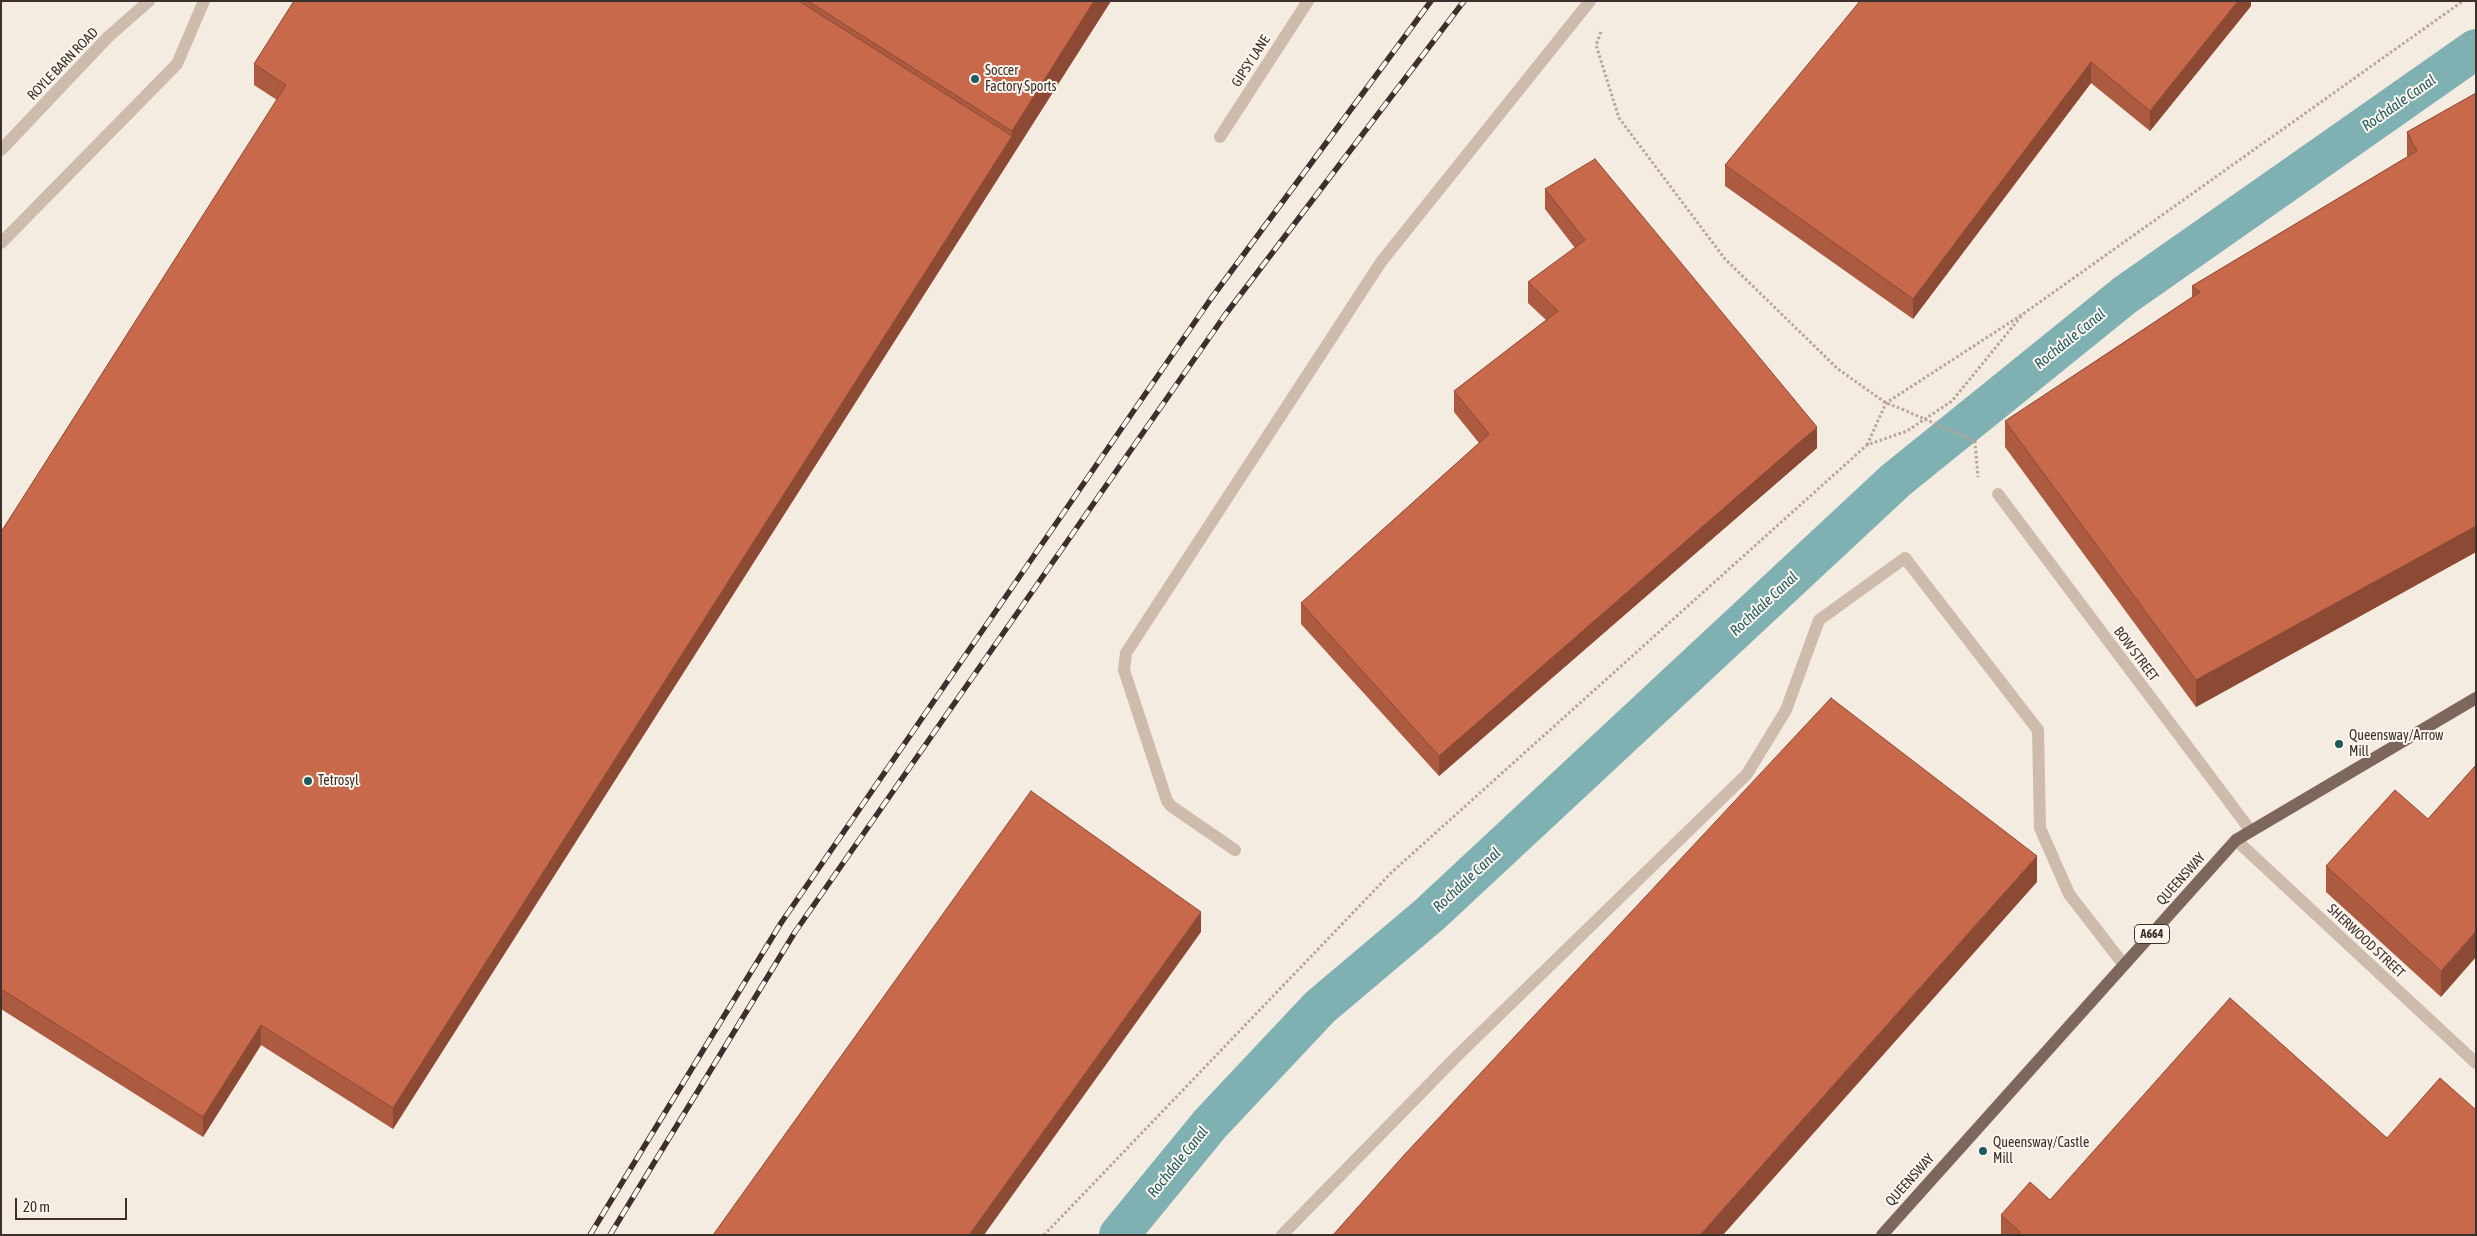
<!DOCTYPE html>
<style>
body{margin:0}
#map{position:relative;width:2477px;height:1236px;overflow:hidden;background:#f4ebe1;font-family:"Asap Condensed",sans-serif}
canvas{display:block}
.frame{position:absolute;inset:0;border:2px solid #3b302b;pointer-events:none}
.scale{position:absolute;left:15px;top:1198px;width:112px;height:22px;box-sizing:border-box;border:2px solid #3b302b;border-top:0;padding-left:6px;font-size:15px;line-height:18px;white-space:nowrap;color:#3b302b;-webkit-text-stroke:4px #fbf5ee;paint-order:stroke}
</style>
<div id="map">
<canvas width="2477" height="1236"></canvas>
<div class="frame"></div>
<div class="scale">20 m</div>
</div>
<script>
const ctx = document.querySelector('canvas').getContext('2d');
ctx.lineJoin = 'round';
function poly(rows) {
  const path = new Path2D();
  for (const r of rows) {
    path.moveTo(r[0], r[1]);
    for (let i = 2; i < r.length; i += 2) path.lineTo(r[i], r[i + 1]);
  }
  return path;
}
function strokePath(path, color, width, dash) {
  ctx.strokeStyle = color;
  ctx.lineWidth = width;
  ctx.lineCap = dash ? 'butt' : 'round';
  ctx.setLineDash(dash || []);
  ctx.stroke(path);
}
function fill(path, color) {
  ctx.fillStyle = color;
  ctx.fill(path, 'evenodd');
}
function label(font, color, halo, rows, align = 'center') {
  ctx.font = font + ' "Asap Condensed",sans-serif';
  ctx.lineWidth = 4;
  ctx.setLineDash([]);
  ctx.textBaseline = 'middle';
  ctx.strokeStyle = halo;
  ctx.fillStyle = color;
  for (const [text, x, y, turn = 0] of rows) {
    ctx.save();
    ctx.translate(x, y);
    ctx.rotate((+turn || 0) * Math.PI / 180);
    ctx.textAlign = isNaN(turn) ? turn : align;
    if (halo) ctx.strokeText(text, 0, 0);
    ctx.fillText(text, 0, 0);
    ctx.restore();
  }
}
strokePath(poly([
 [1119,1235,1210,1124,1320,1007,1429,915,1896,480,2125,295,2476,49]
]), '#7fb0b2', 40);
strokePath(poly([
 [1601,32,1596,45,1619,118,1725,259,1838,369,1886,403,1902,409],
 [1975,441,1978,477],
 [1867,445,1886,403,2023,314,2463,1],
 [1044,1235,1392,872,1867,445,1907,431,1952,401,2023,314]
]), '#b9a596', 3, [2.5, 2.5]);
strokePath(poly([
 [1220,137,1308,1],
 [1,150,108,37,149,1],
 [1,243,177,64,204,1],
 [1998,494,2251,831],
 [2236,840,2476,1063],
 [1235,850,1171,806,1167,801,1124,670,1126,653,1381,262,1590,1],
 [1282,1235,1458,1055,1747,774,1786,710,1819,620,1905,558,2038,730,2040,828,2069,894,2124,965]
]), '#cdbbac', 12);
strokePath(poly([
 [1882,1235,2236,840,2476,698]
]), '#7d675c', 12);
const rail = poly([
 [590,1235,781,923,1210,300,1431,1],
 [610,1235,795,932,1225,315,1464,1]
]);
strokePath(rail, '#3b302b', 5.5);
strokePath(rail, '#fbf5ee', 4, [11]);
strokePath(poly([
 [1902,409,1975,441]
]), '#b9a596', 3, [2.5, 2.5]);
fill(poly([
 [294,1,1111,1,393,1129,261,1045,203,1137,1,1009,1,532,277,100,254,85,254,64],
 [2251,1,2251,6,2150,131,2091,83,1913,319,1725,186,1725,165],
 [2476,93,2476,552,2196,707,2005,447,2005,421,2192,297,2192,286,2407,157,2407,132],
 [1545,189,1817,448,1439,776,1301,624,1301,603,1479,443,1454,412,1454,391,1546,320,1528,303,1528,282,1575,248,1545,209],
 [2476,765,2441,997,2326,892,2326,866,2428,819],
 [2387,1138,2476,1235,2001,1235,2001,1215,2050,1200]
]), '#ac5a40');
fill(poly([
 [1094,1,1111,1,393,1129,393,1108,1012,136,1012,131],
 [2238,1,2251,1,2251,6,2150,131,2150,111],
 [2091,62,2091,83,1913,319,1913,299],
 [1817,427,1817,448,1439,776,1439,756],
 [2476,526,2476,552,2196,707,2196,680],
 [2037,856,2037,882,1723,1235,1700,1235],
 [1201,912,1201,932,984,1235,969,1235],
 [2476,931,2476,957,2441,997,2441,971],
 [261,1025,261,1045,203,1137,203,1117]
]), '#8c4a34');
const building = poly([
 [294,1,799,1,1012,136,393,1108,261,1025,203,1117,1,989,1,532,286,85,254,64,294,1],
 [808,1,1094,1,1012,131,808,1],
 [1860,1,2238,1,2150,111,2091,62,1913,299,1725,165,1860,1],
 [2476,93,2476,526,2196,680,2005,421,2200,292,2192,286,2417,151,2407,132,2476,93],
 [1595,159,1817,427,1439,756,1301,603,1489,434,1454,391,1558,311,1528,282,1585,240,1545,189,1595,159],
 [1831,698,2037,856,1700,1235,1333,1235,1406,1153,1831,698],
 [2476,765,2476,931,2441,971,2326,866,2395,790,2428,819,2476,765],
 [1031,791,1201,912,969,1235,713,1235,1031,791],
 [2230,998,2387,1138,2440,1078,2476,1110,2476,1235,2018,1235,2020,1232,2001,1215,2030,1182,2050,1200,2230,998]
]);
fill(building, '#c8694b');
strokePath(building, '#8c4a34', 1);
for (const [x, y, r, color] of [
 [975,79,5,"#1f5a5e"],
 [2339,744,5,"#1f5a5e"],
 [308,781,5,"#1f5a5e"],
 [1983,1151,5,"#1f5a5e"]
]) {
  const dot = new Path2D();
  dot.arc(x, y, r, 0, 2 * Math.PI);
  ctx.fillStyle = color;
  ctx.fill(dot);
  strokePath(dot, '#fbf5ee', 2);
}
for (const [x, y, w] of [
 [2152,934,35]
]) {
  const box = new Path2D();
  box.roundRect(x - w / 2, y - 9.5, w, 19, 4);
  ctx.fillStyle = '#fbf5ee';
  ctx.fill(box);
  strokePath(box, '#3b302b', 1);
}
label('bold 12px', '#3b302b', null, [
 ["A664",2152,934]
]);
label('14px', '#3b302b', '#fbf5ee', [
 ["GIPSY LANE",1251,61,-57],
 ["ROYLE BARN ROAD",63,64,-46],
 ["BOW STREET",2136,654,53],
 ["QUEENSWAY",2181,879,-48],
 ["SHERWOOD STREET",2366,941,43],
 ["QUEENSWAY",1910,1180,-48]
]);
label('14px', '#3b302b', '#fbf5ee', [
 ["Soccer",985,71],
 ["Factory Sports",985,87],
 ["Queensway/Arrow",2349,736],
 ["Mill",2349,752],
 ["Tetrosyl",318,781],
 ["Queensway/Castle",1993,1143],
 ["Mill",1993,1159]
], 'left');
label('italic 15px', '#1f5a5e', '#fbf5ee', [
 ["Rochdale Canal",2399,103,-35],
 ["Rochdale Canal",2070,339,-39],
 ["Rochdale Canal",1764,604,-43],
 ["Rochdale Canal",1467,880,-43],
 ["Rochdale Canal",1178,1162,-51]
]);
</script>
